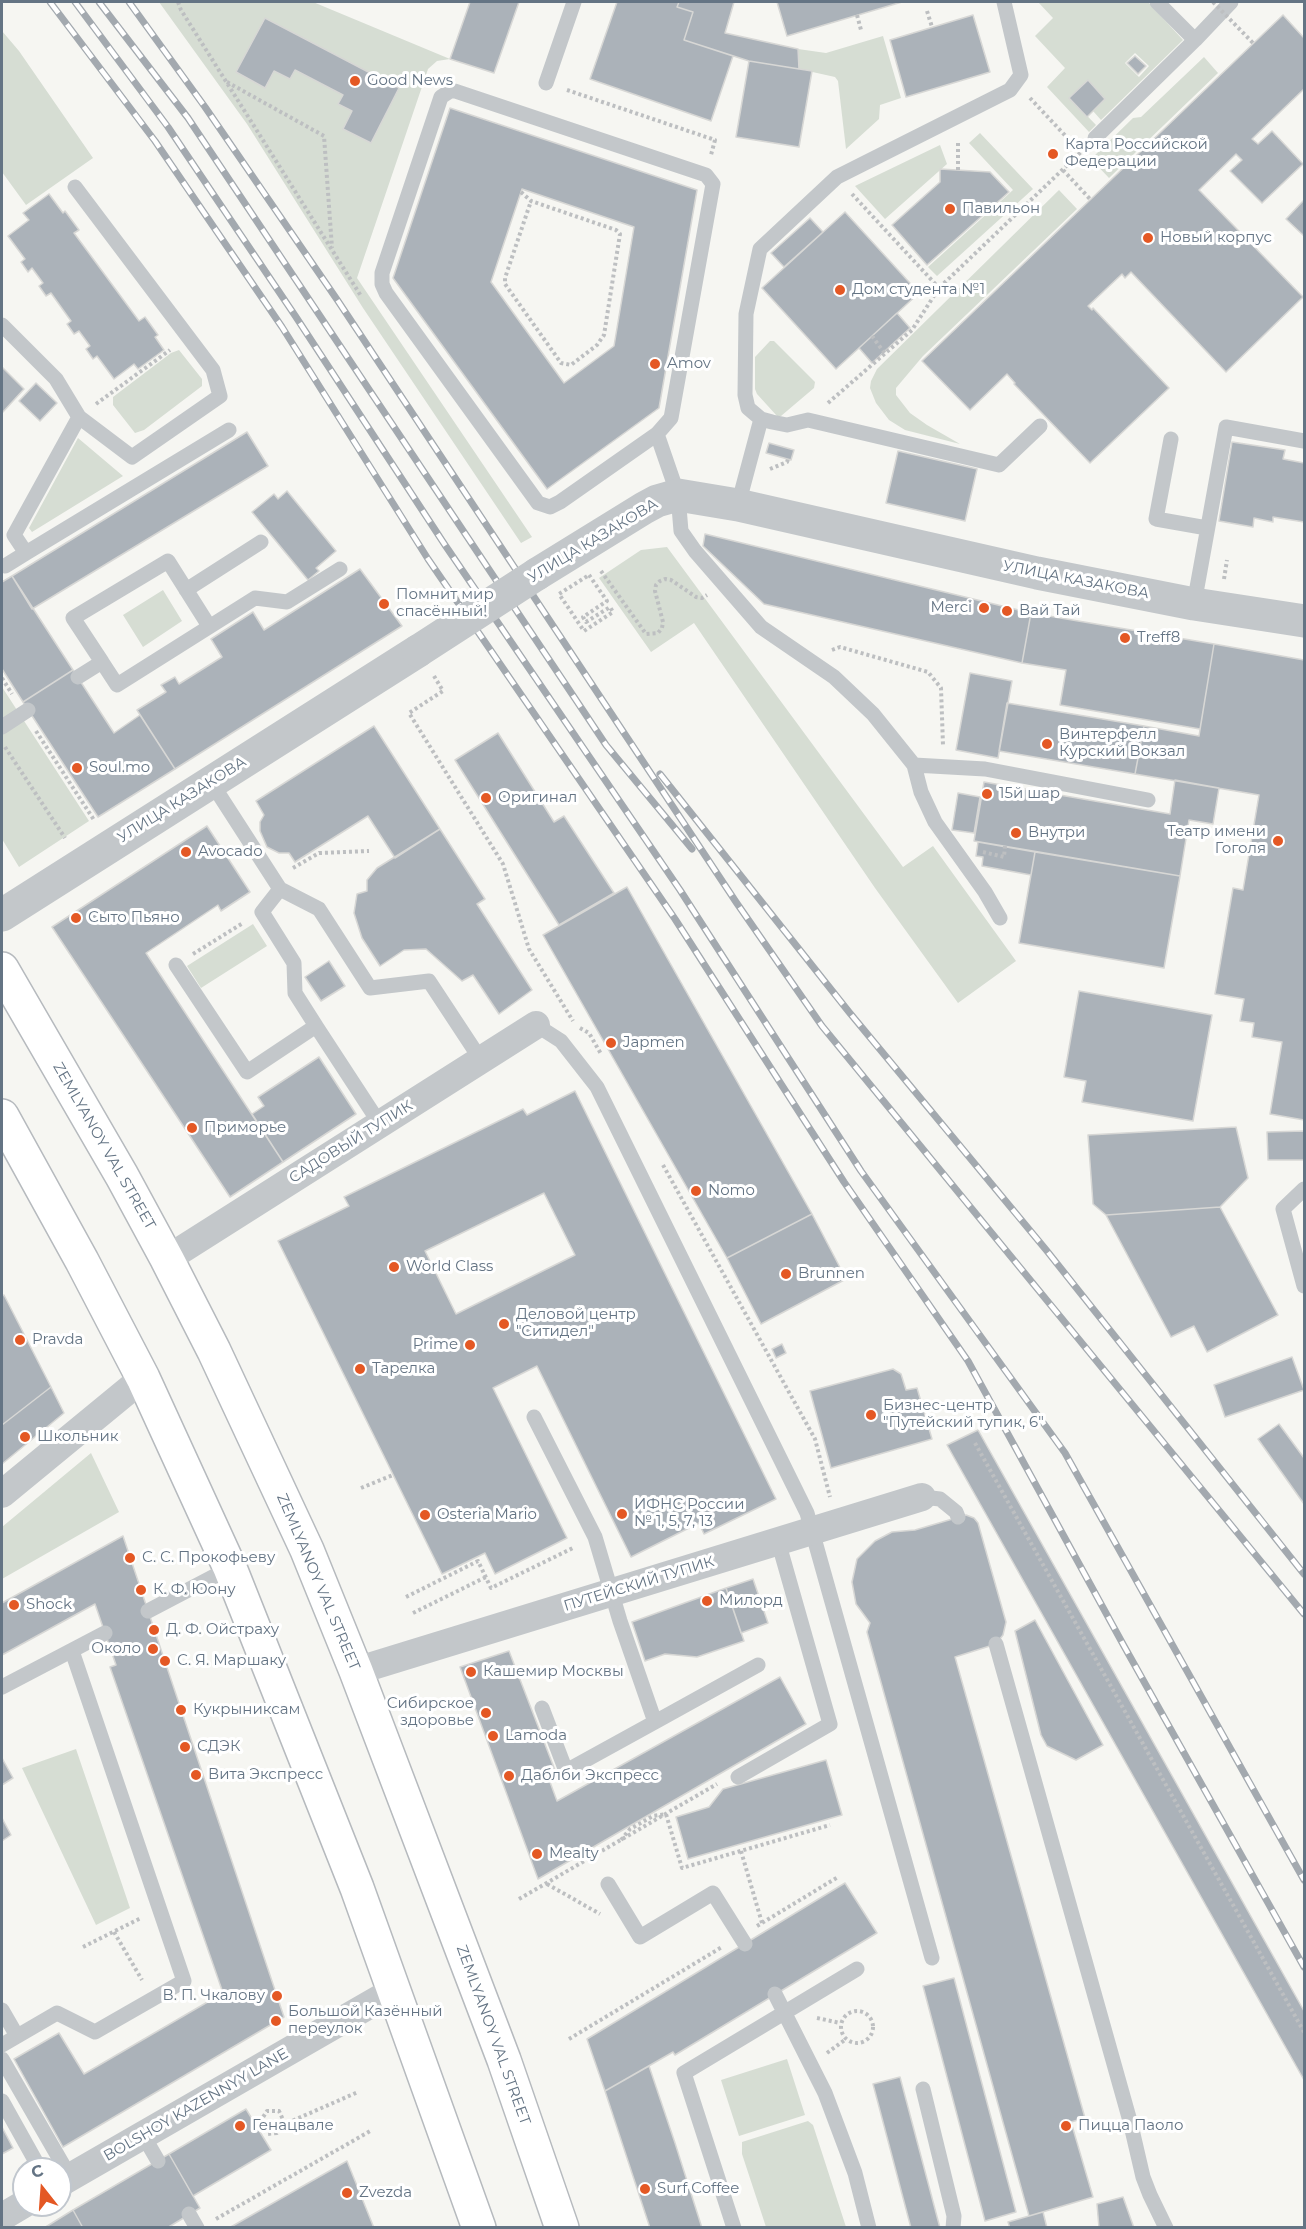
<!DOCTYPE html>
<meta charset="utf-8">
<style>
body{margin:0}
#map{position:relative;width:1306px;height:2229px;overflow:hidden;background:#f6f6f2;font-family:Montserrat,sans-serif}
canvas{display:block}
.frame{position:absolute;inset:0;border:3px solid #647484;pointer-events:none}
.north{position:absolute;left:12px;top:2157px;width:60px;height:60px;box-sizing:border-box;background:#fff;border:2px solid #c1c7ce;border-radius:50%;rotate:343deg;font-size:16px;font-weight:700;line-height:24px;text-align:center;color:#647484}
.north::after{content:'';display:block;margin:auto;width:21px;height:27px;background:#e45824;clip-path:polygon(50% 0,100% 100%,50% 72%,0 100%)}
</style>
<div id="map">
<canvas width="1306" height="2229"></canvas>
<div class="frame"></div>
<div class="north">С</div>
</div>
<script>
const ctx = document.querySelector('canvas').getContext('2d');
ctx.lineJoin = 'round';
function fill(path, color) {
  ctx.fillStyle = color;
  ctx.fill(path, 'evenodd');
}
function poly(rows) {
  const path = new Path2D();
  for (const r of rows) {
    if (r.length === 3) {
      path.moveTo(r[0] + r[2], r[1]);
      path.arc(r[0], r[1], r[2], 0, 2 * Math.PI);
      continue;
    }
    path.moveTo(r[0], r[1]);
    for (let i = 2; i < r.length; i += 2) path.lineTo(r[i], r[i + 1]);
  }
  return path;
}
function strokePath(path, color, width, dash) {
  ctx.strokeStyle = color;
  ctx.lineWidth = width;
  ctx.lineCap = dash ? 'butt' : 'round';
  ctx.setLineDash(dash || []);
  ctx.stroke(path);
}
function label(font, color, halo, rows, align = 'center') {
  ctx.font = font + ' Montserrat,sans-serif';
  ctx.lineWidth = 6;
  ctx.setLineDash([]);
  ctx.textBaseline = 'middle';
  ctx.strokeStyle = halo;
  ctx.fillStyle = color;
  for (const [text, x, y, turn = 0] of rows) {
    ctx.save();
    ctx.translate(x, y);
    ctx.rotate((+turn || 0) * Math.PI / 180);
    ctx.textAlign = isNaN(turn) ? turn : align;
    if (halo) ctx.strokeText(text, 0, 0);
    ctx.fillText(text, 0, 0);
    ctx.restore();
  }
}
fill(poly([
 [159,2,313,2,450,59,437,61,428,69,357,278,532,537,521,543,363,308,247,124],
 [265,18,399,88,371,143,343,129,352,111,338,104,343,95,295,70,290,79,274,71,265,88,236,72],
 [1038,2,1148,2,1183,40,1101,120,1093,111,1105,99,1088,81,1070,98,1096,125,1089,132,1047,87,1065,68,1035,36,1053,18],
 [1135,53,1149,66,1139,77,1125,63],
 [2,31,19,51,93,158,26,205,2,172],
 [883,36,901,98,880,105,879,119,846,149,838,81,835,77,799,69,798,49,826,53],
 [1204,57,1218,73,1109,178,1091,159,1133,118,1141,117],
 [980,133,1033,189,937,276,928,267,1013,190,969,143],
 [940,145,947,164,885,219,855,186],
 [1059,190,1077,209,923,356,896,388,896,395,910,413,927,425,960,444,905,430,889,420,876,403,870,388,871,381,877,369],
 [770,341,774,341,815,382,814,388,781,416,777,416,757,394,755,389,755,357],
 [179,350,202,379,202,386,144,430,135,433,113,405,113,397,171,353],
 [78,438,123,476,32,532,29,528],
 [667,547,903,867,933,846,1016,961,958,1003,875,888,694,623,651,652,599,578,641,550],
 [163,590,182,621,143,647,123,615],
 [2,687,89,821,19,867,2,839],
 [253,924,267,946,201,988,187,966],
 [91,1453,119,1512,2,1579,2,1527],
 [76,1749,130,1908,96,1925,22,1768],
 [787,2059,805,2115,739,2136,721,2080],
 [808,2121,813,2125,846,2227,766,2227,742,2154,742,2142]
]), '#d6ddd3');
const building = poly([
 [470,2,519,2,494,73,450,59,470,2],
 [617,2,679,2,677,7,693,12,684,40,733,56,711,121,590,79,617,2],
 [679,2,734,2,725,33,798,49,799,69,749,61,684,40,693,12,677,7,679,2],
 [777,2,902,2,787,36,777,2],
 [973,15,990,72,906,97,890,40,973,15],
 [1283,15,1304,38,1304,89,1252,139,1258,144,1272,131,1303,164,1262,203,1230,171,1242,160,1236,154,1199,190,1303,297,1226,372,1131,272,1125,278,1122,274,1088,306,1092,310,1093,308,1169,388,1090,463,1014,384,1015,383,1007,374,970,410,922,361,1283,15],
 [265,18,399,88,371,143,343,129,352,111,338,104,343,95,295,70,290,79,274,71,265,88,236,72,265,18],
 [1135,56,1146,66,1138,74,1127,63,1135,56],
 [749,61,812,71,799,147,736,137,749,61],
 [1088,80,1105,99,1087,117,1069,98,1088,80],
 [450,108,697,190,659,408,547,489,393,278,450,108],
 [522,189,634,227,614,346,564,383,491,282,522,189],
 [940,169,990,172,1009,192,927,265,892,225,940,182,940,169],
 [49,194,63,213,65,211,79,230,74,233,139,321,145,317,158,335,155,337,164,350,138,369,134,364,114,379,97,356,93,359,86,349,90,346,79,331,74,334,67,324,71,321,51,293,46,296,39,286,43,283,32,268,28,272,21,262,25,259,8,236,29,220,23,213,49,194],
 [1304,200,1304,236,1286,219,1304,200],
 [845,212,919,293,836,369,762,288,845,212],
 [810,218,823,232,784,267,771,253,810,218],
 [897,313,910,328,872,363,859,348,897,313],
 [2,367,24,389,2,413,2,367],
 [36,383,57,403,40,421,19,401,36,383],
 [247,432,268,466,32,609,12,576,247,432],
 [1232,442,1285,450,1283,459,1304,463,1304,522,1273,517,1273,522,1254,518,1253,527,1219,521,1232,442],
 [769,443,794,450,791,460,766,453,769,443],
 [898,451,977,469,965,521,886,503,898,451],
 [287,491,336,551,316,568,319,571,308,580,252,512,274,494,278,499,287,491],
 [705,534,1031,613,1022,663,764,604,703,546,705,534],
 [360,569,402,626,175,769,137,710,166,692,161,685,175,677,179,684,222,657,211,639,253,612,264,630,360,569],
 [12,576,73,670,23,702,2,669,2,582,12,576],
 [1031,613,1214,644,1200,729,1060,705,1066,670,1022,663,1031,613],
 [1214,644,1304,660,1304,1120,1270,1114,1282,1042,1252,1037,1254,1023,1240,1021,1244,999,1215,994,1233,888,1243,890,1259,795,1135,774,1144,726,1199,736,1214,644],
 [73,670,114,733,140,715,175,769,98,817,23,702,73,670],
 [970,673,1012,681,998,758,956,750,970,673],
 [1007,703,1144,726,1135,774,999,751,1007,703],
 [374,726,440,829,395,858,368,816,295,862,289,853,279,853,267,847,260,831,260,822,264,815,256,801,374,726],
 [498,733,554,822,564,816,614,893,559,925,455,760,498,733],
 [1175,780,1219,788,1213,824,1189,820,1180,876,974,841,984,782,1170,814,1175,780],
 [958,793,980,797,974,833,952,830,958,793],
 [207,826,250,892,221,911,218,905,146,953,283,1162,230,1197,52,927,207,826],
 [440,829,485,899,477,904,532,990,499,1014,473,975,462,981,426,949,404,950,380,966,362,938,354,913,357,894,367,891,367,880,377,868,440,829],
 [978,842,1035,852,1031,875,982,866,983,857,976,856,978,842],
 [1035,852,1180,876,1164,968,1019,943,1035,852],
 [627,887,812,1214,727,1258,543,935,627,887],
 [329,961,345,986,321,1001,305,977,329,961],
 [1079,991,1212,1015,1193,1121,1082,1102,1086,1081,1064,1077,1079,991],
 [319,1057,356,1114,283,1162,252,1114,264,1106,258,1097,319,1057],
 [575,1091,776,1499,704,1534,699,1523,631,1557,537,1366,493,1388,567,1538,495,1574,485,1553,442,1574,278,1241,349,1206,344,1197,523,1109,527,1115,575,1091],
 [544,1193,575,1255,456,1314,425,1251,544,1193],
 [1236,1127,1248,1178,1220,1207,1106,1215,1093,1204,1088,1135,1236,1127],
 [1304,1131,1304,1160,1268,1160,1267,1132,1304,1131],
 [1220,1207,1278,1315,1207,1352,1194,1326,1171,1337,1106,1215,1220,1207],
 [812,1214,846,1279,761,1324,727,1258,812,1214],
 [4,1295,51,1387,2,1425,2,1296,4,1295],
 [782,1344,786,1353,776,1358,772,1349,782,1344],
 [1292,1357,1304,1390,1225,1417,1214,1385,1292,1357],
 [893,1369,901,1374,906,1390,917,1388,932,1439,831,1468,810,1391,893,1369],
 [51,1387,64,1413,2,1464,2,1425,51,1387],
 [1279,1424,1304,1458,1304,1504,1258,1439,1279,1424],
 [978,1430,1304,2011,1304,2080,947,1445,978,1430],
 [966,1515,974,1518,978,1523,1006,1622,1003,1635,996,1644,955,1657,1085,2118,1071,2122,1093,2197,1029,2216,867,1632,870,1623,856,1604,852,1582,857,1559,875,1541,892,1532,915,1530,966,1515],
 [123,1536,284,2017,63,2147,14,2059,59,2033,84,2074,223,1993,110,1667,116,1665,95,1604,2,1655,2,1603,123,1536],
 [753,1579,768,1623,741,1633,726,1588,753,1579],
 [726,1588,744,1641,697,1657,665,1654,645,1661,632,1622,726,1588],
 [1035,1620,1103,1745,1076,1760,1047,1746,1041,1735,1015,1631,1035,1620],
 [509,1651,558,1778,550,1782,557,1801,780,1677,806,1724,538,1879,460,1667,509,1651],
 [2,1758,13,1778,2,1785,2,1758],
 [826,1760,842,1815,688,1859,676,1817,709,1807,723,1789,826,1760],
 [2,1818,11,1835,2,1841,2,1818],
 [845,1883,877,1933,675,2055,673,2052,605,2091,587,2039,845,1883],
 [954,1978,1016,2212,985,2221,923,1986,954,1978],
 [649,2066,675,2143,702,2228,650,2228,605,2091,649,2066],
 [900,2077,940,2228,911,2228,873,2084,900,2077],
 [246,2109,271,2150,193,2196,169,2154,246,2109],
 [2,2127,13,2148,2,2154,2,2127],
 [169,2154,200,2208,167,2228,83,2228,73,2210,169,2154],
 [347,2161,374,2228,229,2228,347,2161],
 [1123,2197,1134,2228,1099,2228,1097,2204,1123,2197],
 [73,2210,83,2228,44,2228,73,2210],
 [1043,2212,1047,2228,1010,2228,1008,2222,1043,2212]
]);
fill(building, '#abb2b9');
strokePath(building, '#d7d7d5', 1.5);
const primary = poly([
 [2,969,122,1176,167,1259,214,1351,307,1550,356,1671,504,2060,562,2228],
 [2,1116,82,1261,143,1378,230,1568,357,1888,479,2228]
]);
strokePath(primary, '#b6babe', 36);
strokePath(poly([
 [178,2,181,10,361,296],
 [927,11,932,27],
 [857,15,861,30],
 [227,82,324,136,332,248],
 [567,90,715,140,711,155],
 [1030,98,1074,145],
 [958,170,958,141],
 [1063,170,1090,199],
 [521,192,531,201,616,230,620,234,604,335,597,345,571,365,561,363,505,284,505,278,531,201],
 [852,194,939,288],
 [872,336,886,355],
 [828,403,912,330,939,288,1081,152],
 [96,404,170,350],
 [770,469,787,462,788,459],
 [601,571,646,634,658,633,662,628,663,622,655,591,656,585,660,581,665,579,671,580,696,597,702,598,707,595],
 [589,575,607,601,583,617,586,622,610,607,613,612,584,631,559,594,589,575],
 [1224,579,1227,560],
 [832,650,840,647,928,672,941,688,943,745],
 [434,676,443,691,409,713,503,864,529,949,573,1021],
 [2,678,12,694],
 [36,731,94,820],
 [5,747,65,838],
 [983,852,1004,857,1005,846],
 [293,868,319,853,369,851],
 [193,954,243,923],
 [580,1028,589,1033,601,1054],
 [663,1165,815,1439,830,1497],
 [975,1443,1304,2032],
 [361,1488,393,1475],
 [406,1597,478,1561,491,1588,575,1547],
 [413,1613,486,1577],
 [621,1840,630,1829,653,1816,666,1814,682,1868,830,1825],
 [741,1851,762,1923],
 [547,1884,600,1914],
 [519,1899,717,1784],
 [757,1926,838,1877],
 [114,1932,142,1980],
 [83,1947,141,1918],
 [857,2027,16],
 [817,2018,840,2023],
 [569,2039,722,1947],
 [827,2053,846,2039],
 [285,2124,277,2133,267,2134,260,2122,267,2111,279,2111,285,2124,358,2092],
 [216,2219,372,2130]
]), '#bdbfc1', 4, [3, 3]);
strokePath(poly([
 [1004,2,1021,75,1010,90,837,177,760,249,746,314,745,395,748,408,761,419,772,422,787,425,808,420,999,465,1040,426],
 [1157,2,1195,40],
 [546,83,574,2],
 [450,91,455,91,706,175,713,184,671,418,657,434,560,502,550,507,538,503,386,293,382,284,382,273,441,97,450,91],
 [1095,138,1195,40,1231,2],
 [75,187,213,370,220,396,132,457,79,417],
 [2,325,56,379,79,417,14,535,26,553,5,566],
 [657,434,678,495,681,531,695,551,761,627,834,677,873,714,914,765,985,769,1148,800],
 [1171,439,1156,519,1207,528],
 [738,505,761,419],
 [26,553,229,430],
 [186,590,261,542],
 [1194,604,1226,427,1304,441],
 [102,662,73,618,168,561,209,626],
 [78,677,102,662,117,685,255,598,287,602,340,569],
 [2,727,28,710],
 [914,765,921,792,935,822,985,892,1000,918],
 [211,782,280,889,319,909,370,988,429,981,481,1060],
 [280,889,262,912,294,963,295,993,316,1026],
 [176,965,247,1072,316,1026,380,1124],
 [536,1025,561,1041,597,1087,807,1513,932,1958],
 [1304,1189,1283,1209,1304,1286],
 [534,1417,595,1537,620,1621,655,1722,566,1771,542,1708],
 [922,1497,940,1499,956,1512,958,1517],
 [148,1611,230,1568],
 [996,1644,1130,2121,1143,2177,1150,2195,1166,2228],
 [2,1687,105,1633],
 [655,1722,758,1665],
 [738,1777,830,1724,778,1541],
 [608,1884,640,1937,713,1893,745,1944],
 [775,1994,825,2093,855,2173,869,2228],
 [2,2010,17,2036],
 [2,2045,57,2013,95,2032,184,1981,72,1651],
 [2,2059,70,2177],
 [923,2089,954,2216,953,2228],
 [2,2101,40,2169],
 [143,2135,158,2161],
 [189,2214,197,2228],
 [734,2228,684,2073,857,1969]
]), '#c3c7ca', 15);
strokePath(poly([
 [167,1259,536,1025],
 [2,1494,143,1378],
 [356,1671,922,1497],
 [60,2183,395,1990],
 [2,2217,24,2204]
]), '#c3c7ca', 28);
strokePath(poly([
 [537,574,644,508,657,501,678,495,738,505,1037,573,1194,604,1304,621],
 [2,915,418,651]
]), '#c3c7ca', 33);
strokePath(primary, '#fff', 33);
const rail = poly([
 [50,2,155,141,282,327,428,559,675,919,844,1182,968,1361,1124,1646,1304,1967],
 [75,2,168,127,296,317,445,545,680,890,861,1171,1065,1453,1304,1880],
 [99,2,188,118,606,745,692,849],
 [129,2,205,107,338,301,736,902,822,1026,1304,1614],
 [660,774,849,1012,1047,1251,1304,1574]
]);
strokePath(rail, '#a3a9af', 7);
strokePath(rail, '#fff', 4.5, [14]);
strokePath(poly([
 [1213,2,1253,43]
]), '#bdbfc1', 4, [3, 3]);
strokePath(poly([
 [418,651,537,574]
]), '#c3c7ca', 33);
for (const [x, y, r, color] of [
 [355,81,6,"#e45824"],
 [1053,154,6,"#e45824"],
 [950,209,6,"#e45824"],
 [1148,238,6,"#e45824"],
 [840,290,6,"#e45824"],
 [655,364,6,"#e45824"],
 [384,604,6,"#e45824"],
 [984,608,6,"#e45824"],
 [1007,611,6,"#e45824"],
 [1125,638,6,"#e45824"],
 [1047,744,6,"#e45824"],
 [77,768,6,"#e45824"],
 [987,794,6,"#e45824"],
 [486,798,6,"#e45824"],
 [1016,833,6,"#e45824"],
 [1278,841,6,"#e45824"],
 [186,852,6,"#e45824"],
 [76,918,6,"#e45824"],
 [611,1043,6,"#e45824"],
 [192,1128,6,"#e45824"],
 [696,1191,6,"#e45824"],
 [394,1267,6,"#e45824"],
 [786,1274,6,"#e45824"],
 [504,1324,6,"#e45824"],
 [20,1340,6,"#e45824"],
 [470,1345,6,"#e45824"],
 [360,1369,6,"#e45824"],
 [871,1415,6,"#e45824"],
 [25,1437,6,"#e45824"],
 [622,1514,6,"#e45824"],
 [425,1515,6,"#e45824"],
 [130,1558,6,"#e45824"],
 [141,1590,6,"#e45824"],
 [707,1601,6,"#e45824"],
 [14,1605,6,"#e45824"],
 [154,1630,6,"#e45824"],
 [153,1649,6,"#e45824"],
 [165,1661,6,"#e45824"],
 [471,1672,6,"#e45824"],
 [181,1710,6,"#e45824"],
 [486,1713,6,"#e45824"],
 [493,1736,6,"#e45824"],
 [185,1747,6,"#e45824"],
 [196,1775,6,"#e45824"],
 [509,1776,6,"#e45824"],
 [537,1854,6,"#e45824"],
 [277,1996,6,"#e45824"],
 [276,2021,6,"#e45824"],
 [240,2126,6,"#e45824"],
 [1066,2126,6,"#e45824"],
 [645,2189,6,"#e45824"],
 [347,2193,6,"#e45824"]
]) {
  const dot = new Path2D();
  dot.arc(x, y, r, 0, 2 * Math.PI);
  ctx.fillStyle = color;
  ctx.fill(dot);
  strokePath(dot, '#fff', 2);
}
label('15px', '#647484', '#fff', [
 ["Good News",367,81],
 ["Карта Российской",1065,145],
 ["Федерации",1065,162],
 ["Павильон",962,209],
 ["Новый корпус",1160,238],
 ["Дом студента №1",852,290],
 ["Amov",667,364],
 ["Помнит мир",396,595],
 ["спасённый!",396,612],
 ["Merci",972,608,"right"],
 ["Вай Тай",1019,611],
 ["Treff8",1137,638],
 ["Винтерфелл",1059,735],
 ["Курский Вокзал",1059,752],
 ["Soul.mo",89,768],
 ["15й шар",999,794],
 ["Оригинал",498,798],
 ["Театр имени",1266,832,"right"],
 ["Гоголя",1266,849,"right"],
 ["Внутри",1028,833],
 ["Avocado",198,852],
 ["Сыто Пьяно",88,918],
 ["Japmen",623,1043],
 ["Приморье",204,1128],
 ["Nomo",708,1191],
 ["World Class",406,1267],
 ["Brunnen",798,1274],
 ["Деловой центр",516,1315],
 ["\"Ситидел\"",516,1332],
 ["Pravda",32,1340],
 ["Prime",458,1345,"right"],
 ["Тарелка",372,1369],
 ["Бизнес-центр",883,1406],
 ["\"Путейский тупик, 6\"",883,1423],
 ["Школьник",37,1437],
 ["ИФНС России",634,1505],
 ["№ 1, 5, 7, 13",634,1522],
 ["Osteria Mario",437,1515],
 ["С. С. Прокофьеву",142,1558],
 ["К. Ф. Юону",153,1590],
 ["Милорд",719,1601],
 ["Shock",26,1605],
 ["Д. Ф. Ойстраху",166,1630],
 ["Около",141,1649,"right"],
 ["С. Я. Маршаку",177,1661],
 ["Кашемир Москвы",483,1672],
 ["Сибирское",474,1704,"right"],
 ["здоровье",474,1721,"right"],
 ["Кукрыниксам",193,1710],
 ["Lamoda",505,1736],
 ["СДЭК",197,1747],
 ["Вита Экспресс",208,1775],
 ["Даблби Экспресс",521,1776],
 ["Mealty",549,1854],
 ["В. П. Чкалову",265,1996,"right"],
 ["Большой Казённый",288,2012],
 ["переулок",288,2029],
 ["Генацвале",252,2126],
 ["Пицца Паоло",1078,2126],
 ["Surf Coffee",657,2189],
 ["Zvezda",359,2193]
], 'left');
label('15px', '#647484', '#fff', [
 ["УЛИЦА КАЗАКОВА",593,541,-31],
 ["УЛИЦА КАЗАКОВА",1076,580,11],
 ["УЛИЦА КАЗАКОВА",182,800,-32],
 ["САДОВЫЙ ТУПИК",351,1142,-32],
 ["ZEMLYANOY VAL STREET",104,1146,60],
 ["ZEMLYANOY VAL STREET",318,1582,67],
 ["ПУТЕЙСКИЙ ТУПИК",639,1584,-17],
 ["ZEMLYANOY VAL STREET",493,2035,70],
 ["BOLSHOY KAZENNYY LANE",196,2105,-30]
]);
</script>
